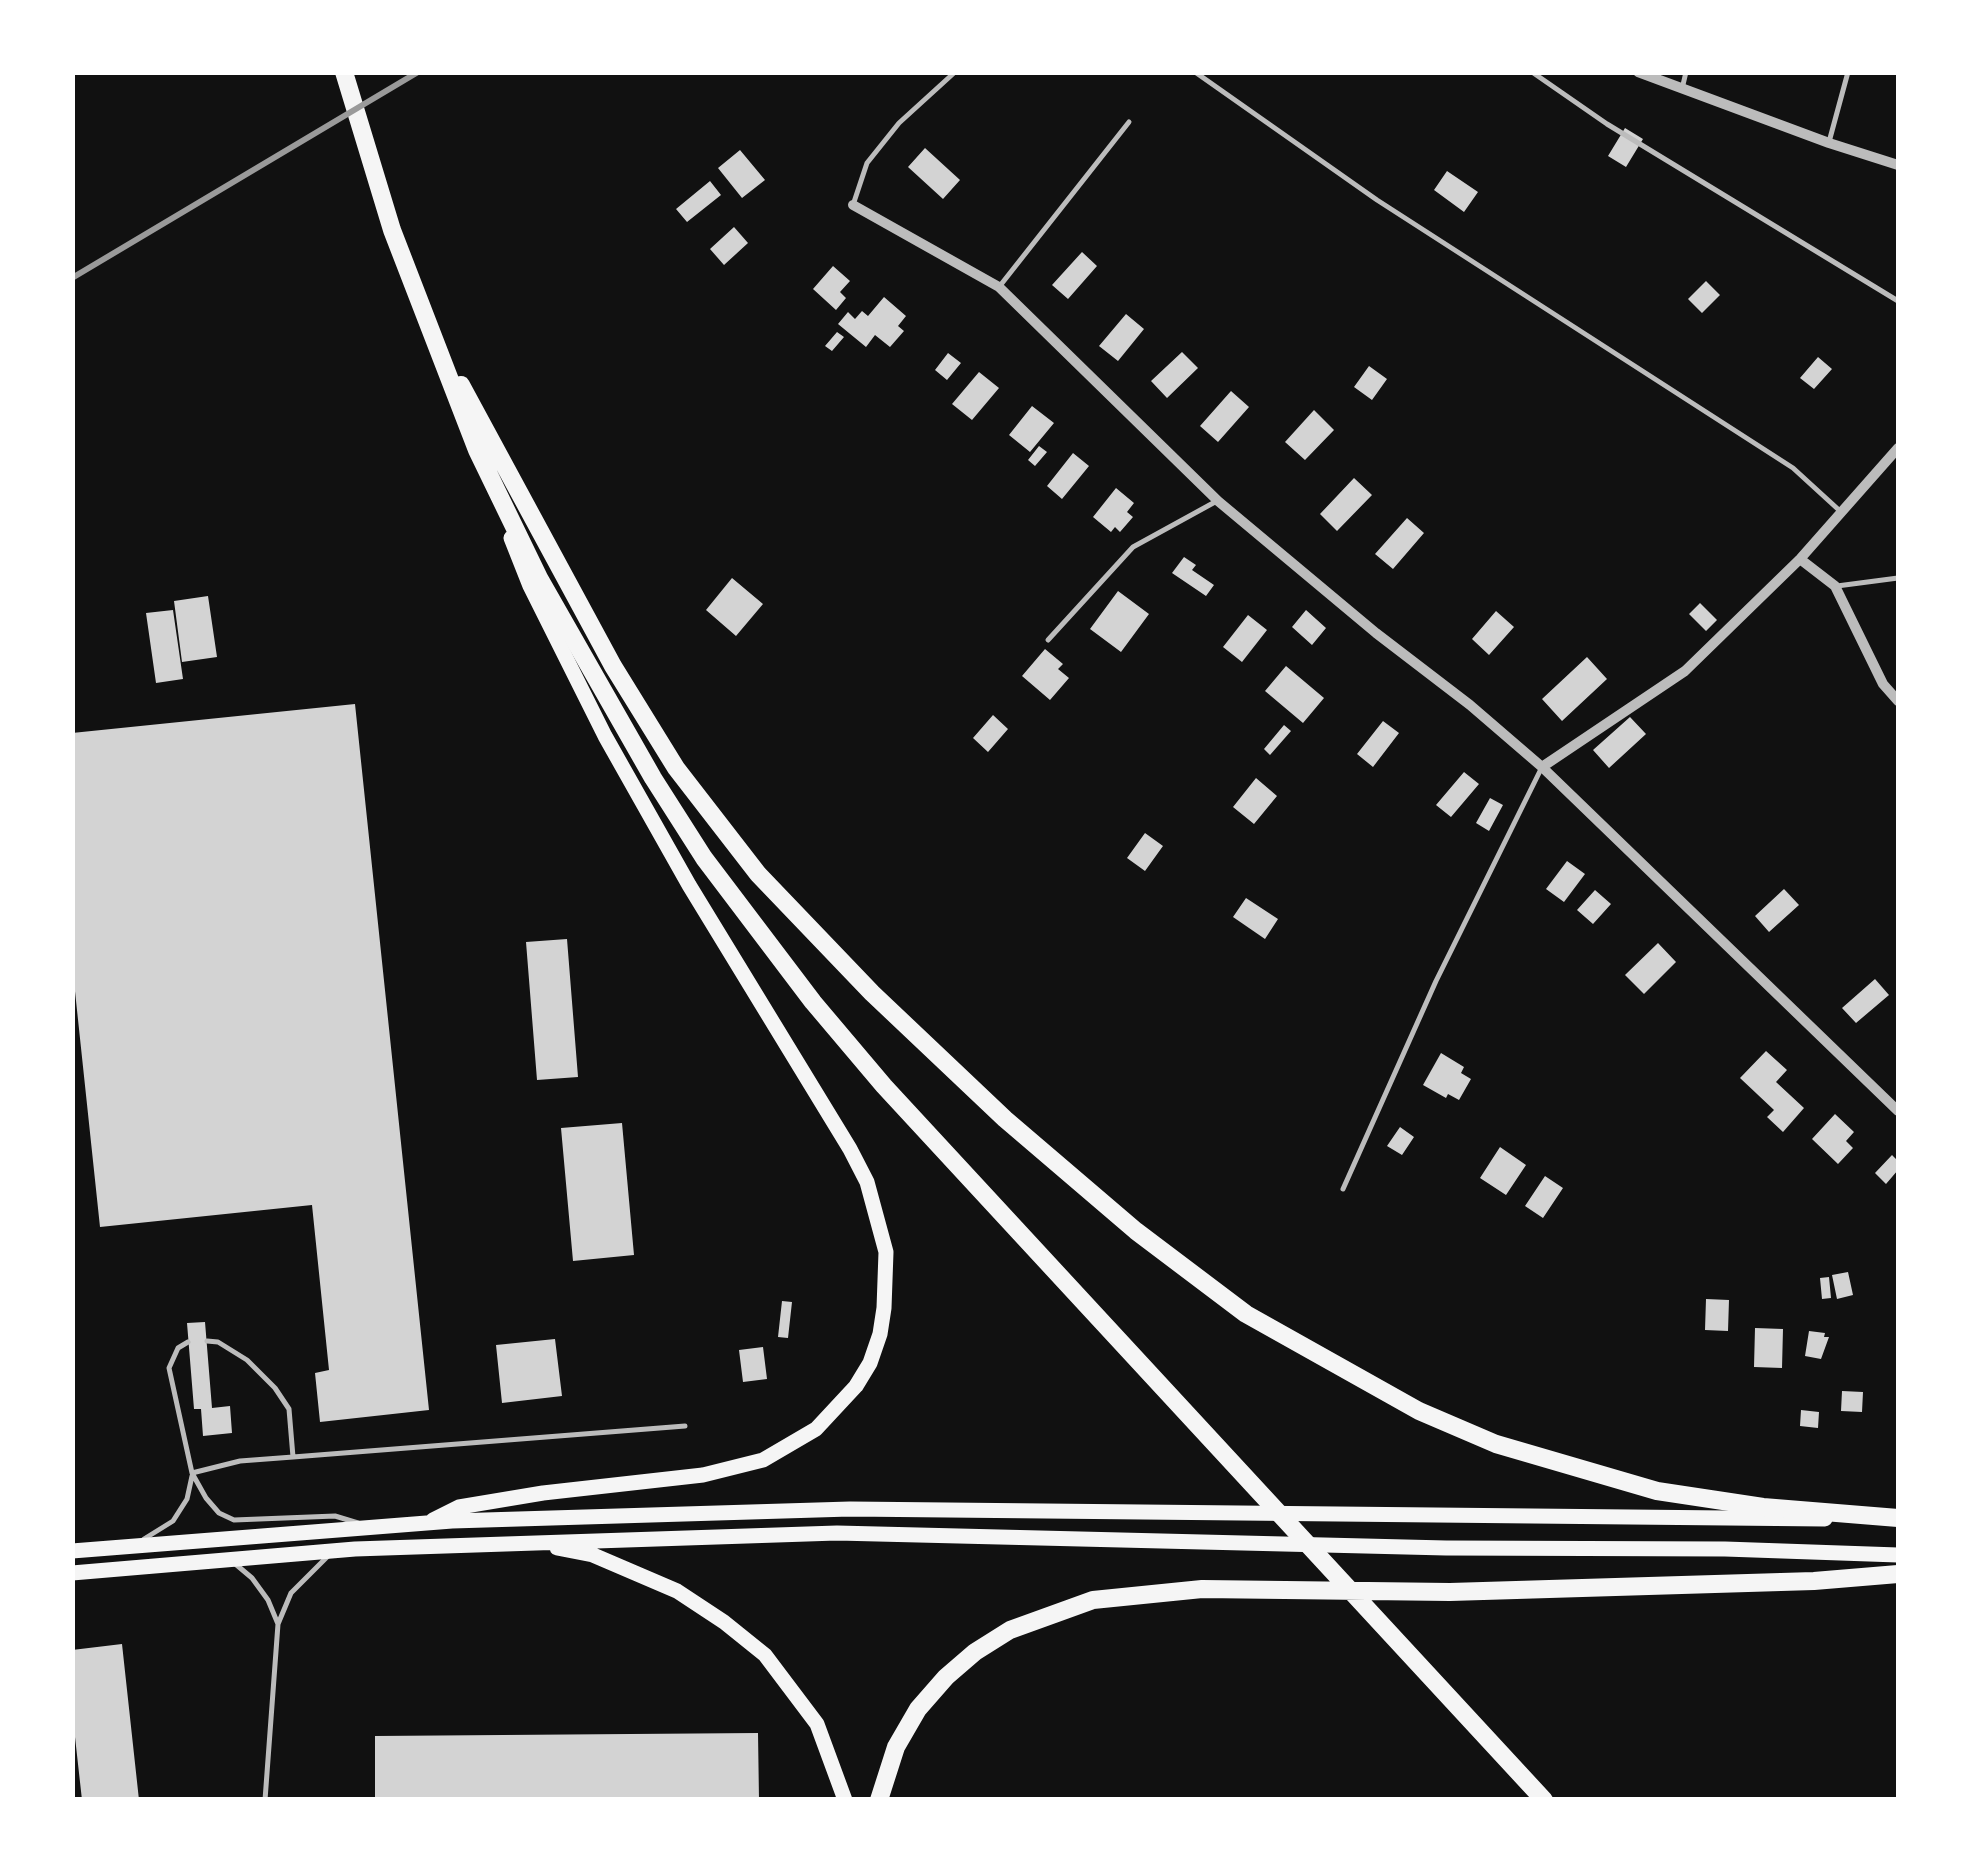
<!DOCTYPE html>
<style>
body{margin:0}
#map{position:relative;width:1971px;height:1872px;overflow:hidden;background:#111;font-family:Inter,sans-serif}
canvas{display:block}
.frame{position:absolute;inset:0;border:75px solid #fff;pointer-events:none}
</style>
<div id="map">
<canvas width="1971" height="1872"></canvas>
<div class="frame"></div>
</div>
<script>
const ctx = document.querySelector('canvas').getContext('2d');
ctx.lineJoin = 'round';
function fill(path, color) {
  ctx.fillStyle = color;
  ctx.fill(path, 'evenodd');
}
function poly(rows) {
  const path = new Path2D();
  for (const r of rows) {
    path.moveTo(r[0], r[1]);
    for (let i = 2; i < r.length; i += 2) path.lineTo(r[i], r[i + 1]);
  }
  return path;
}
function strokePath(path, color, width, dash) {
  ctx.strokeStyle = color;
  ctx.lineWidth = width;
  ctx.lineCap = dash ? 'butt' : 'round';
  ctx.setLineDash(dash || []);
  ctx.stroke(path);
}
fill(poly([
 [1625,128,1643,139,1626,167,1608,156],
 [925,148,960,180,943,199,908,167],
 [740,150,765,180,742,198,718,168],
 [1447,171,1478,192,1464,212,1434,190],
 [710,181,721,195,687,222,676,209],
 [734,227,748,243,724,265,710,249],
 [1082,252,1097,266,1068,299,1052,285],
 [833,266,850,281,840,292,846,298,836,310,813,289],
 [1706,281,1720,295,1702,313,1688,299],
 [884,297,906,316,898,326,904,331,890,347,875,335,866,347,838,324,848,312,855,319,862,311,868,316],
 [1126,314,1144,329,1118,361,1099,346],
 [837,332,844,337,832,351,825,346],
 [1182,352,1198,368,1167,398,1151,381],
 [948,353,961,363,947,380,935,370],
 [1818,357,1832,369,1814,389,1800,378],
 [1369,366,1387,379,1372,400,1354,387],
 [979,372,999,388,972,420,952,404],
 [1231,391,1249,407,1218,442,1200,426],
 [1032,406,1054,423,1030,452,1009,435],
 [1314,410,1334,430,1305,460,1285,442],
 [1039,446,1047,452,1035,466,1028,460],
 [1073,453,1089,466,1062,499,1047,486],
 [1354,478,1372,495,1337,531,1320,514],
 [1116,488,1134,503,1127,512,1133,517,1120,532,1115,527,1111,532,1093,517],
 [1407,518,1424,533,1393,569,1375,554],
 [1184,557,1196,565,1192,570,1214,585,1206,596,1172,573],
 [732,578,763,604,736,636,706,610],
 [1118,591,1149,614,1121,652,1090,629],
 [208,596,217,657,182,662,174,601],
 [1700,603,1717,620,1706,631,1689,614],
 [173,610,183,679,156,683,146,613],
 [1306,610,1326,628,1312,645,1292,627],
 [1496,611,1514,627,1489,655,1472,639],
 [1248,615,1267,630,1242,662,1223,647],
 [1045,649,1063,664,1058,669,1069,678,1050,700,1022,676],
 [1587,657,1607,679,1562,721,1542,699],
 [1286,666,1324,698,1303,723,1265,691],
 [355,704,429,1410,320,1422,315,1373,329,1370,312,1205,100,1227,72,963,72,733],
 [993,715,1008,729,988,752,973,738],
 [1630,717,1646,734,1609,768,1593,750],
 [1383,721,1399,733,1373,767,1357,754],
 [1284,725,1291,731,1270,755,1264,749],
 [1464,772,1479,784,1451,817,1436,805],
 [1256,778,1277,796,1254,824,1233,807],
 [1490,798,1503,805,1489,831,1476,823],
 [1145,833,1163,846,1145,871,1127,858],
 [1567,861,1585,874,1564,902,1546,889],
 [1784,889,1799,905,1769,932,1755,916],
 [1595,890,1611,904,1593,924,1577,910],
 [1246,898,1278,919,1265,939,1233,917],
 [567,939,578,1077,537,1080,526,942],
 [1658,943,1676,962,1644,994,1625,975],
 [1875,979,1889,995,1856,1023,1842,1008],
 [1766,1051,1787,1070,1776,1082,1804,1108,1783,1132,1767,1117,1774,1110,1740,1078],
 [1441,1053,1464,1067,1461,1073,1471,1079,1459,1100,1448,1094,1446,1098,1423,1085],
 [1835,1114,1854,1132,1846,1141,1853,1148,1838,1164,1812,1139],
 [622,1123,634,1255,573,1261,561,1128],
 [1400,1127,1414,1137,1402,1155,1387,1146],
 [1500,1147,1526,1165,1506,1195,1480,1178],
 [1892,1155,1898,1161,1898,1170,1886,1184,1875,1173],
 [1545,1176,1563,1188,1543,1218,1525,1206],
 [1848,1272,1853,1295,1837,1299,1832,1275],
 [1829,1277,1831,1298,1822,1299,1820,1278],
 [1706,1299,1729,1300,1728,1331,1705,1330],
 [782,1301,792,1302,788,1338,778,1337],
 [205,1322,212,1408,230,1406,232,1433,203,1436,201,1409,194,1409,187,1323],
 [1755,1328,1783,1329,1782,1368,1754,1367],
 [1809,1331,1825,1333,1824,1337,1829,1337,1821,1359,1805,1356],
 [555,1339,562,1396,502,1403,496,1345],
 [763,1347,767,1379,743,1382,739,1350],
 [1842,1391,1863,1392,1862,1412,1841,1411],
 [1801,1410,1819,1412,1818,1428,1800,1426],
 [122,1644,139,1800,82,1800,72,1710,72,1650],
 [758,1733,759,1800,375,1800,375,1736]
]), '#d3d3d3');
strokePath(poly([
 [1195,72,1377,200,1793,468,1840,511],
 [1532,72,1607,124,1898,301],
 [1682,89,1686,72],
 [1829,142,1848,72],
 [853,205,867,163,899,123,955,72],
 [999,287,1129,122],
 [1837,586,1898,578],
 [1048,640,1133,547,1215,502],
 [1343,1189,1436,981,1542,767],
 [188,1342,178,1348,169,1368,192,1473,206,1498,219,1513,234,1520,335,1516,358,1523],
 [293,1457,685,1426],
 [192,1473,240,1461,293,1457,289,1409,275,1388,247,1360,218,1342,207,1341],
 [144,1539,173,1521,187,1499,192,1476],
 [233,1562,252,1578,268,1600,278,1624],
 [265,1800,278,1624,291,1593,328,1556]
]), '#bcbcbc', 5);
strokePath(poly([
 [1638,72,1829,143,1898,165],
 [853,205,999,287,1218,501,1376,633,1470,705,1542,767,1898,1111],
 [1800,559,1835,586,1883,684,1898,701],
 [1542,767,1685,671,1800,559,1898,448]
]), '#bcbcbc', 10);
strokePath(poly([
 [433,1520,459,1507,543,1493,703,1475,763,1460,816,1429,856,1386,870,1363,880,1334,884,1308,886,1252,867,1182,850,1149,689,885,605,736,530,586,511,538],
 [557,1548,593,1555,677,1591,724,1622,765,1655,817,1724,845,1800],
 [72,1551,452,1521,850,1509,1825,1519],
 [72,1573,355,1549,837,1533,1446,1548,1725,1549,1898,1555]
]), '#f5f5f5', 15);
strokePath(poly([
 [344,72,392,230,477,450,539,578,653,778,704,858,813,1002,884,1086,1544,1800],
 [461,385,613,666,676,768,758,874,872,993,1005,1119,1136,1231,1246,1314,1419,1411,1496,1444,1657,1491,1763,1507,1898,1518],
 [879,1800,896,1747,918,1709,946,1677,975,1652,1010,1630,1093,1600,1202,1589,1450,1592,1814,1581,1898,1574]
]), '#f5f5f5', 18);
strokePath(poly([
 [72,278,418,72]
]), '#9a9a9a', 6);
</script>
